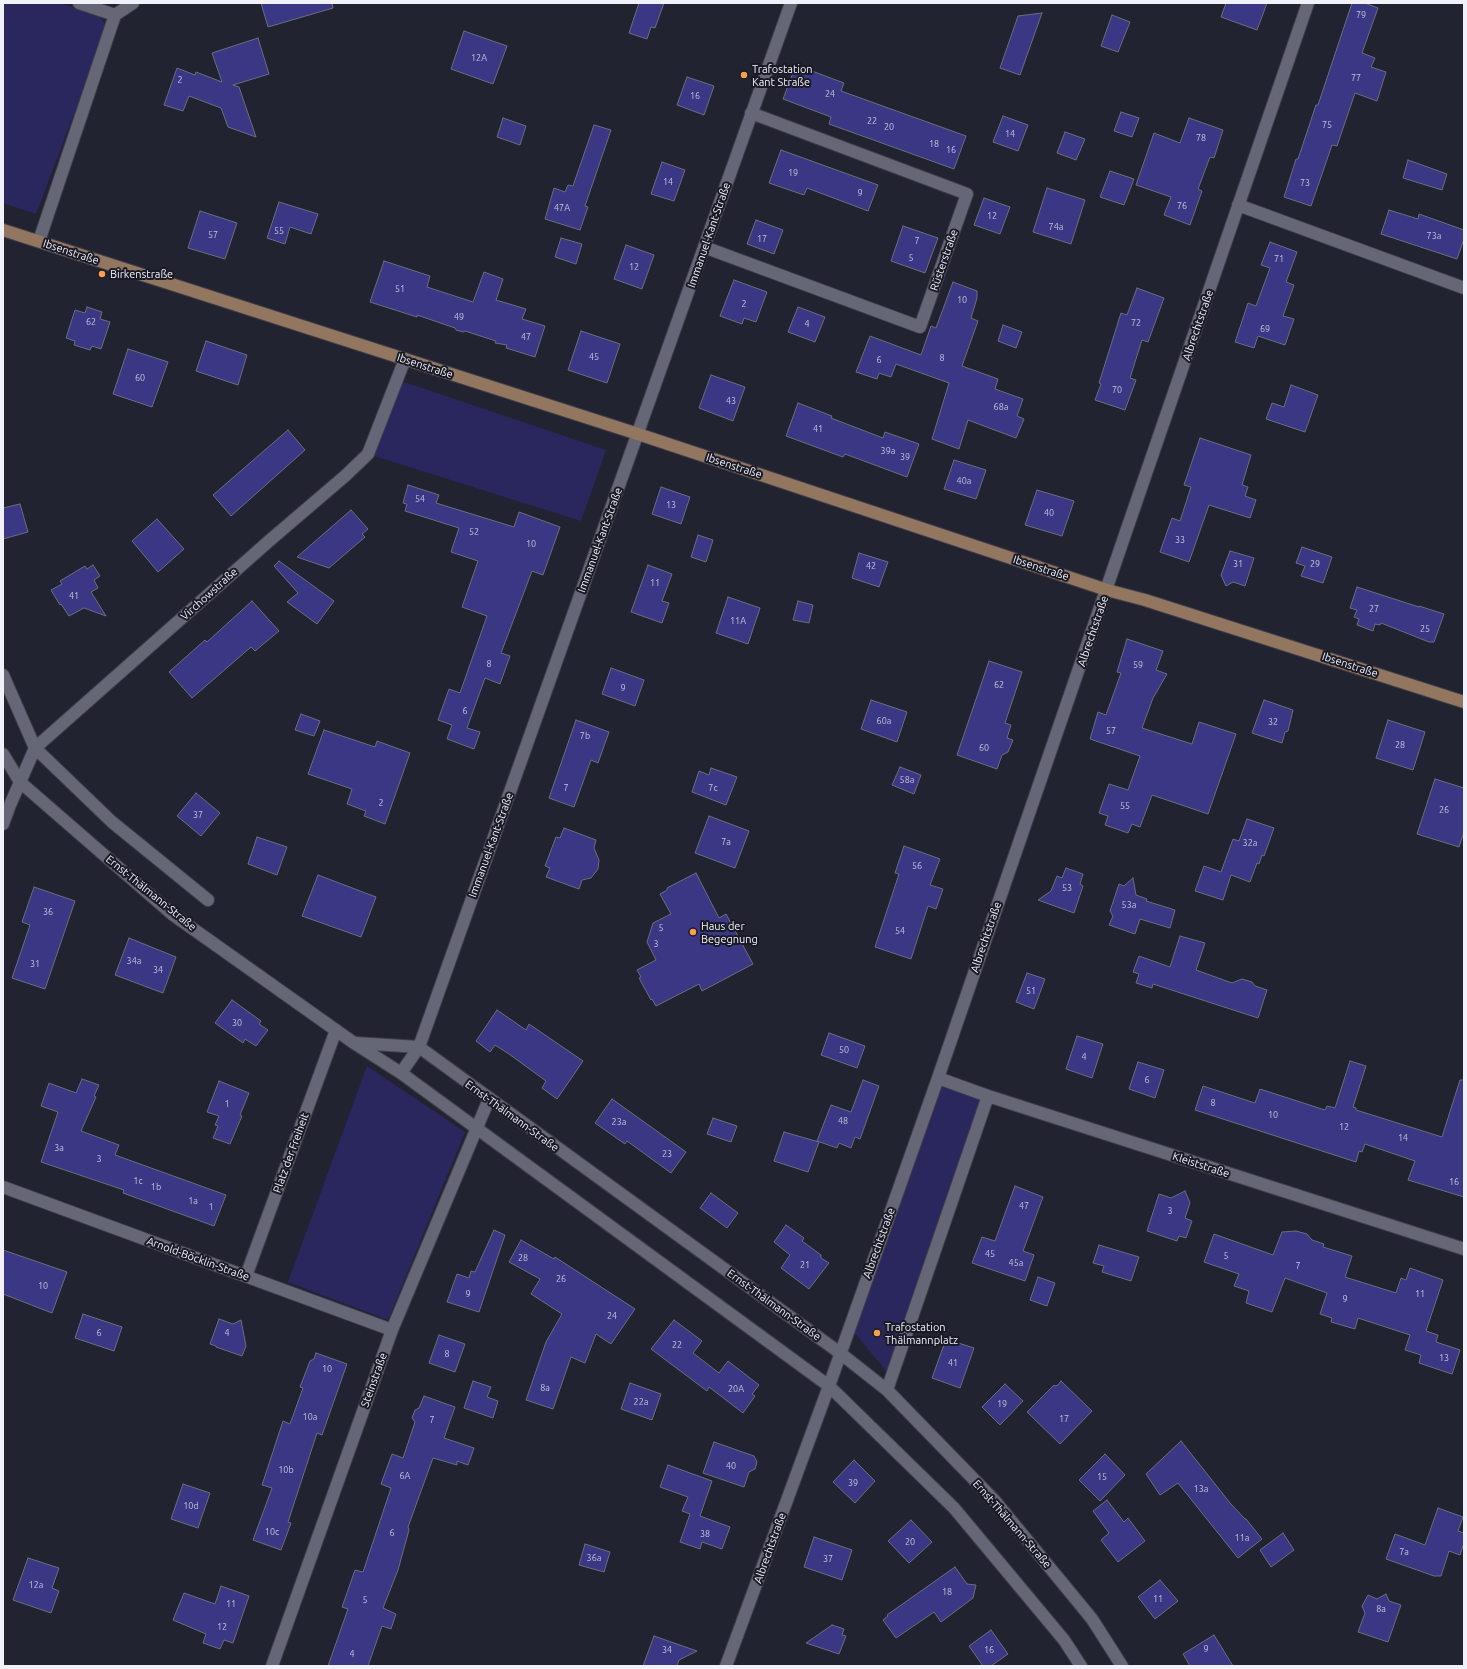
<!DOCTYPE html>
<meta charset="utf-8">
<style>
body{margin:0}
#map{position:relative;width:1467px;height:1669px;overflow:hidden;background:#222330;font-family:Ubuntu,sans-serif}
canvas{display:block}
.frame{position:absolute;inset:0;border:4px solid #f0f1fa;pointer-events:none}
</style>
<div id="map">
<canvas width="1467" height="1669"></canvas>
<div class="frame"></div>
</div>
<script>
const ctx = document.querySelector('canvas').getContext('2d');
ctx.lineJoin = 'round';
function fill(path, color) {
  ctx.fillStyle = color;
  ctx.fill(path, 'evenodd');
}
function poly(rows) {
  const path = new Path2D();
  for (const r of rows) {
    path.moveTo(r[0], r[1]);
    for (let i = 2; i < r.length; i += 2) path.lineTo(r[i], r[i + 1]);
  }
  return path;
}
function strokePath(path, color, width, dash) {
  ctx.strokeStyle = color;
  ctx.lineWidth = width;
  ctx.lineCap = dash ? 'butt' : 'round';
  ctx.setLineDash(dash || []);
  ctx.stroke(path);
}
function label(font, color, halo, rows, align = 'center') {
  ctx.font = font + ' Ubuntu,sans-serif';
  ctx.lineWidth = 4;
  ctx.setLineDash([]);
  ctx.textBaseline = 'middle';
  ctx.strokeStyle = halo;
  ctx.fillStyle = color;
  for (const [text, x, y, turn = 0] of rows) {
    ctx.save();
    ctx.translate(x, y);
    ctx.rotate((+turn || 0) * Math.PI / 180);
    ctx.textAlign = isNaN(turn) ? turn : align;
    if (halo) ctx.strokeText(text, 0, 0);
    ctx.fillText(text, 0, 0);
    ctx.restore();
  }
}
fill(poly([
 [3,3,59,3,99,15,107,27,36,214,3,203],
 [398,380,606,450,581,521,368,454],
 [367,1066,465,1132,388,1320,288,1282],
 [939,1082,984,1096,887,1372,853,1331]
]), '#29275e');
const building = poly([
 [261,3,332,3,333,8,268,27,261,3],
 [639,3,664,3,655,28,651,27,647,39,629,33,639,3],
 [1226,3,1267,3,1257,30,1221,17,1226,3],
 [1352,3,1365,3,1378,8,1362,53,1375,58,1371,67,1386,72,1377,101,1355,93,1337,146,1332,145,1311,206,1284,197,1296,159,1298,159,1316,105,1318,105,1352,3],
 [1042,13,1020,75,1000,68,1018,16,1042,13],
 [1112,15,1130,22,1118,52,1101,46,1112,15],
 [464,31,507,46,493,84,451,69,464,31],
 [258,38,269,74,233,85,239,87,256,137,228,127,221,108,189,96,183,111,164,105,177,68,195,75,196,72,222,82,212,53,258,38],
 [796,65,844,83,841,91,966,136,954,169,829,124,831,117,783,99,796,65],
 [687,77,714,86,704,115,677,105,687,77],
 [1121,112,1139,118,1132,137,1114,131,1121,112],
 [1003,116,1028,125,1018,151,993,142,1003,116],
 [503,118,526,126,520,145,497,137,503,118],
 [1189,118,1223,130,1214,158,1210,157,1198,189,1202,191,1190,225,1164,215,1171,197,1136,185,1154,133,1180,143,1189,118],
 [594,125,611,130,585,206,588,207,580,230,545,219,554,188,565,192,568,185,573,186,594,125],
 [1065,132,1085,139,1076,160,1057,153,1065,132],
 [781,150,878,185,868,211,807,188,804,195,769,183,781,150],
 [1408,160,1447,174,1442,190,1403,178,1408,160],
 [662,162,685,170,674,201,651,194,662,162],
 [1110,171,1134,179,1124,205,1100,197,1110,171],
 [1047,188,1085,200,1071,244,1033,232,1047,188],
 [984,198,1010,207,1000,234,974,225,984,198],
 [279,202,318,214,311,234,290,227,285,244,267,238,279,202],
 [1389,210,1418,219,1419,214,1464,230,1464,239,1457,259,1381,234,1389,210],
 [200,211,237,223,225,259,188,248,200,211],
 [756,220,783,230,774,254,747,244,756,220],
 [903,226,938,238,925,273,891,261,903,226],
 [561,238,582,244,576,264,555,257,561,238],
 [1270,242,1297,252,1286,282,1294,285,1283,316,1294,319,1285,345,1258,336,1254,348,1235,342,1248,303,1256,306,1270,268,1261,265,1270,242],
 [626,245,654,255,642,289,614,279,626,245],
 [384,261,430,276,427,287,473,302,484,272,503,279,496,300,526,309,522,319,545,326,535,357,506,348,507,345,495,343,496,341,465,331,463,332,456,330,455,328,417,315,417,317,370,302,384,261],
 [734,280,767,292,756,322,744,318,742,324,720,316,734,280],
 [953,282,977,291,977,298,971,318,978,321,962,366,998,379,995,389,1023,399,1017,416,1024,419,1016,438,968,420,959,449,932,439,949,383,896,364,891,377,879,373,877,379,856,372,870,336,921,355,931,326,936,328,953,282],
 [1137,288,1164,298,1148,342,1142,340,1130,378,1136,380,1125,410,1095,400,1101,384,1099,383,1121,313,1127,315,1137,288],
 [87,307,102,312,100,319,110,322,101,349,92,346,90,350,74,345,75,341,66,338,75,310,85,313,87,307],
 [798,307,825,317,815,342,788,332,798,307],
 [1003,325,1022,332,1016,348,998,341,1003,325],
 [581,331,620,344,607,383,568,370,581,331],
 [206,341,247,355,238,385,196,371,206,341],
 [128,349,168,362,152,407,113,394,128,349],
 [711,375,745,387,733,421,699,408,711,375],
 [1291,385,1318,395,1305,432,1266,419,1272,403,1284,407,1291,385],
 [798,403,832,416,831,418,883,438,885,432,919,444,907,477,845,454,843,457,786,436,798,403],
 [288,430,305,450,231,516,213,495,288,430],
 [1200,438,1251,455,1242,485,1248,487,1245,496,1256,500,1250,518,1209,505,1189,562,1160,552,1172,518,1180,521,1191,487,1184,485,1200,438],
 [954,460,986,470,976,499,944,489,954,460],
 [408,485,439,495,436,503,514,527,519,512,560,527,543,575,532,571,501,653,510,656,500,684,485,678,467,728,480,732,474,749,447,739,452,725,438,720,449,689,460,693,487,616,462,607,478,561,451,552,459,528,405,511,407,504,403,503,408,485],
 [661,487,690,497,681,524,652,514,661,487],
 [1037,490,1074,501,1062,536,1025,525,1037,490],
 [20,504,28,532,3,539,3,508,20,504],
 [351,510,368,529,362,534,365,537,329,568,297,557,351,510],
 [157,519,184,549,158,572,132,541,157,519],
 [698,535,713,540,706,562,691,557,698,535],
 [1302,547,1332,557,1323,583,1301,576,1305,566,1296,563,1302,547],
 [1230,551,1254,558,1245,586,1233,582,1226,586,1221,575,1230,551],
 [859,553,888,562,879,587,852,578,859,553],
 [279,561,334,601,317,624,287,602,298,593,274,566,279,561],
 [93,565,100,576,94,580,98,588,91,592,106,616,84,608,69,616,61,604,60,605,51,590,62,584,60,581,85,566,87,569,93,565],
 [648,565,672,574,662,601,669,603,662,623,631,612,648,565],
 [1357,587,1419,607,1419,606,1444,614,1434,642,1429,642,1381,623,1380,625,1375,624,1373,631,1357,625,1359,619,1354,617,1357,610,1350,608,1357,587],
 [728,597,760,608,748,644,716,633,728,597],
 [252,601,279,631,255,651,251,647,192,698,169,672,205,640,207,642,252,601],
 [798,601,813,605,809,623,793,620,798,601],
 [1127,639,1163,651,1156,670,1167,674,1153,698,1142,728,1192,744,1199,722,1236,734,1208,814,1152,795,1140,827,1132,824,1128,833,1105,825,1108,816,1099,813,1109,784,1128,790,1140,756,1090,739,1098,712,1106,715,1121,673,1117,672,1127,639],
 [989,661,1022,672,1005,723,1011,725,1007,738,1013,740,1008,752,1002,755,997,769,957,755,989,661],
 [611,668,644,680,635,706,602,694,611,668],
 [871,700,907,712,897,742,861,729,871,700],
 [1264,700,1293,710,1288,731,1285,732,1282,743,1252,733,1264,700],
 [301,714,320,721,314,736,295,730,301,714],
 [576,720,609,732,598,763,591,760,574,807,549,798,576,720],
 [1388,720,1425,732,1413,770,1376,758,1388,720],
 [324,730,375,747,377,741,410,753,385,824,364,816,366,811,347,804,352,789,308,774,324,730],
 [900,767,921,775,914,794,892,785,900,767],
 [711,768,737,777,726,805,692,792,699,771,709,775,711,768],
 [1435,779,1464,788,1464,832,1459,847,1417,834,1435,779],
 [196,793,220,813,201,836,177,816,196,793],
 [709,816,749,831,735,868,695,853,709,816],
 [1247,819,1274,828,1264,856,1262,855,1259,864,1257,863,1250,882,1231,875,1223,900,1195,891,1204,866,1221,872,1233,839,1239,841,1247,819],
 [564,828,596,840,594,848,599,860,598,869,591,878,582,880,579,889,546,877,550,868,545,866,556,837,560,838,564,828],
 [257,837,287,847,277,875,248,864,257,837],
 [904,846,940,859,930,885,943,889,936,909,928,906,911,959,875,947,899,874,895,873,904,846],
 [1066,868,1083,874,1080,884,1083,886,1074,913,1038,900,1051,891,1057,876,1062,878,1066,868],
 [696,873,719,918,726,914,753,964,702,991,699,984,656,1006,652,999,651,1000,639,978,641,977,637,970,656,960,647,942,653,923,671,914,660,894,667,890,667,888,696,873],
 [318,875,376,897,361,937,302,916,318,875],
 [1133,878,1136,895,1147,899,1146,901,1175,910,1170,928,1140,919,1135,934,1109,925,1113,916,1110,911,1119,884,1124,886,1133,878],
 [34,887,75,901,45,989,12,978,30,925,22,922,34,887],
 [1180,936,1205,943,1196,970,1232,983,1242,979,1252,982,1255,986,1267,990,1258,1018,1153,984,1152,988,1136,983,1139,974,1133,972,1139,956,1170,967,1180,936],
 [129,938,176,957,163,993,115,975,129,938],
 [1027,973,1045,979,1034,1009,1016,1002,1027,973],
 [232,1000,261,1021,259,1024,268,1030,256,1046,245,1039,243,1043,215,1023,232,1000],
 [497,1010,526,1030,529,1024,583,1061,557,1099,542,1088,546,1081,509,1054,495,1045,490,1052,476,1041,497,1010],
 [829,1033,865,1046,857,1068,821,1055,829,1033],
 [1077,1036,1103,1044,1092,1078,1066,1069,1077,1036],
 [1350,1061,1366,1066,1353,1107,1356,1108,1356,1110,1442,1137,1460,1080,1464,1080,1464,1197,1408,1180,1415,1161,1365,1144,1362,1152,1359,1151,1356,1162,1195,1110,1203,1086,1255,1103,1260,1089,1325,1110,1327,1106,1335,1108,1350,1061],
 [1138,1062,1164,1070,1155,1098,1129,1089,1138,1062],
 [82,1079,99,1085,94,1096,96,1097,81,1131,119,1145,115,1155,226,1195,214,1226,123,1193,124,1190,41,1162,58,1112,41,1106,49,1083,76,1093,82,1079],
 [863,1080,879,1086,860,1139,855,1137,851,1148,839,1143,837,1148,817,1141,831,1105,851,1112,863,1080],
 [219,1081,249,1093,240,1115,242,1116,230,1144,213,1138,218,1126,215,1125,219,1116,207,1112,219,1081],
 [612,1099,686,1152,671,1173,627,1141,625,1144,595,1123,612,1099],
 [713,1118,737,1126,731,1142,707,1134,713,1118],
 [784,1132,819,1142,808,1172,774,1161,784,1132],
 [1015,1186,1043,1197,1023,1251,1034,1255,1025,1281,972,1263,982,1237,995,1241,1015,1186],
 [1185,1191,1190,1203,1185,1218,1192,1221,1186,1238,1179,1236,1177,1241,1147,1231,1159,1194,1171,1198,1185,1191],
 [711,1193,738,1213,727,1228,700,1208,711,1193],
 [786,1225,804,1238,802,1241,821,1255,821,1258,829,1263,809,1289,781,1268,790,1255,774,1242,786,1225],
 [494,1230,505,1235,479,1312,447,1302,457,1274,469,1278,471,1271,475,1272,494,1230],
 [1296,1231,1307,1234,1312,1240,1324,1244,1323,1247,1352,1256,1345,1277,1396,1293,1401,1278,1406,1280,1410,1268,1443,1280,1426,1331,1438,1335,1436,1342,1460,1350,1452,1374,1419,1363,1421,1355,1405,1350,1410,1335,1358,1318,1355,1329,1331,1322,1332,1318,1320,1314,1327,1293,1285,1278,1272,1312,1246,1303,1249,1291,1234,1286,1239,1274,1204,1262,1214,1234,1273,1255,1282,1232,1296,1231],
 [521,1240,554,1259,555,1257,635,1309,611,1344,596,1334,585,1363,571,1357,553,1409,526,1400,546,1342,562,1314,531,1294,540,1279,509,1262,521,1240],
 [1099,1245,1139,1257,1131,1281,1102,1272,1104,1266,1093,1263,1099,1245],
 [3,1250,67,1272,52,1313,3,1294,3,1250],
 [1038,1277,1055,1283,1047,1306,1030,1300,1038,1277],
 [83,1314,122,1327,114,1351,75,1338,83,1314],
 [219,1319,233,1324,241,1320,246,1346,242,1356,216,1347,216,1346,210,1344,219,1319],
 [674,1320,702,1341,693,1353,719,1373,728,1361,759,1385,752,1394,755,1396,743,1413,709,1387,707,1391,651,1349,674,1320],
 [439,1335,465,1344,455,1372,429,1363,439,1335],
 [946,1339,974,1348,960,1388,932,1378,946,1339],
 [316,1353,347,1364,322,1435,317,1433,288,1522,291,1523,281,1550,253,1540,272,1488,262,1485,283,1421,290,1424,303,1388,300,1387,310,1361,314,1359,316,1353],
 [473,1381,491,1387,487,1397,498,1401,493,1418,464,1408,473,1381],
 [1061,1381,1092,1411,1060,1444,1027,1412,1054,1385,1055,1386,1058,1385,1061,1381],
 [630,1383,661,1394,652,1420,621,1409,630,1383],
 [1005,1384,1023,1401,1000,1425,982,1407,1005,1384],
 [424,1396,455,1407,444,1438,474,1448,468,1465,457,1461,457,1465,433,1458,408,1527,409,1530,398,1570,383,1608,396,1614,391,1629,382,1626,368,1666,328,1666,348,1609,342,1607,355,1570,363,1572,391,1488,381,1484,392,1454,403,1458,415,1422,412,1418,415,1410,419,1408,424,1396],
 [1181,1441,1230,1503,1245,1519,1246,1519,1262,1539,1238,1558,1178,1483,1160,1495,1146,1474,1181,1441],
 [714,1442,754,1456,757,1462,755,1469,749,1472,744,1487,703,1473,714,1442],
 [1105,1454,1125,1475,1100,1501,1079,1480,1105,1454],
 [854,1460,875,1481,855,1503,833,1482,854,1460],
 [668,1465,712,1481,700,1516,730,1527,722,1549,702,1542,700,1549,680,1542,690,1514,682,1511,688,1497,660,1487,668,1465],
 [183,1484,210,1493,198,1528,171,1519,183,1484],
 [1107,1500,1124,1522,1128,1518,1145,1541,1118,1562,1101,1540,1109,1533,1093,1511,1107,1500],
 [1438,1508,1463,1517,1458,1531,1464,1533,1464,1543,1460,1555,1449,1551,1441,1576,1434,1576,1386,1559,1395,1534,1425,1545,1438,1508],
 [911,1520,932,1542,909,1563,888,1541,911,1520],
 [1283,1533,1294,1550,1271,1567,1260,1550,1283,1533],
 [814,1537,852,1550,842,1580,804,1567,814,1537],
 [585,1544,610,1552,604,1572,579,1565,585,1544],
 [28,1558,59,1568,52,1588,59,1591,51,1613,13,1600,28,1558],
 [955,1567,967,1584,976,1585,973,1598,941,1622,934,1612,896,1638,883,1620,888,1616,887,1615,955,1567],
 [1160,1580,1178,1601,1155,1619,1138,1597,1160,1580],
 [221,1586,249,1596,233,1643,224,1640,220,1649,203,1643,206,1634,173,1620,184,1593,215,1604,221,1586],
 [1386,1594,1389,1601,1401,1605,1388,1642,1358,1632,1365,1613,1362,1606,1368,1595,1377,1599,1386,1594],
 [832,1625,844,1629,842,1635,846,1636,839,1654,806,1643,832,1625],
 [991,1630,1008,1654,991,1666,983,1666,969,1646,991,1630],
 [1214,1635,1233,1666,1190,1666,1183,1654,1214,1635],
 [654,1636,697,1651,679,1660,677,1666,643,1666,654,1636]
]);
fill(building, '#3a3884');
strokePath(building, '#6c6d7d', 1);
const street = poly([
 [79,3,115,15],
 [1238,205,1464,288],
 [39,241,115,15,133,3],
 [704,247,920,327,967,194,751,113],
 [3,675,35,748,112,822,208,900],
 [3,754,20,782,172,914,354,1043,401,1073,829,1386,954,1508,1064,1640,1081,1666],
 [3,824,10,805,35,748,269,541,345,476,368,454,405,359],
 [356,1043,419,1047,840,1353,887,1390,995,1501,1092,1619,1122,1666],
 [401,1073,419,1047,791,3],
 [938,1078,988,1096,1464,1249],
 [3,1187,392,1330],
 [246,1276,336,1030],
 [887,1390,988,1096],
 [272,1666,392,1330,489,1099],
 [726,1666,829,1386,938,1078,1308,3]
]);
const secondary = poly([
 [3,230,638,434,1107,590,1145,600,1464,702]
]);
strokePath(street, '#3e3e4a', 14);
strokePath(secondary, '#3e3e4a', 14);
strokePath(street, '#666776', 12);
strokePath(secondary, '#937660', 12);
for (const [x, y, r, color] of [
 [744,75,4,"#f8a04b"],
 [102,274,4,"#f8a04b"],
 [693,932,4,"#f8a04b"],
 [877,1333,4,"#f8a04b"]
]) {
  const dot = new Path2D();
  dot.arc(x, y, r, 0, 2 * Math.PI);
  ctx.fillStyle = color;
  ctx.fill(dot);
  strokePath(dot, '#191a26', 1.5);
}
label('9px', '#c2c3dc', null, [
 ["79",1361,15],
 ["12A",479,58],
 ["77",1356,78],
 ["2",180,80],
 ["24",830,94],
 ["16",695,96],
 ["22",872,121],
 ["75",1327,125],
 ["20",889,127],
 ["14",1010,134],
 ["78",1201,138],
 ["18",934,144],
 ["16",951,150],
 ["19",793,173],
 ["14",668,182],
 ["73",1305,183],
 ["9",860,193],
 ["76",1182,206],
 ["47A",562,208],
 ["12",992,216],
 ["74a",1056,227],
 ["55",279,231],
 ["57",213,235],
 ["73a",1434,236],
 ["17",762,239],
 ["7",917,241],
 ["5",911,258],
 ["71",1279,259],
 ["12",634,267],
 ["51",400,289],
 ["10",962,300],
 ["2",744,304],
 ["49",459,317],
 ["62",91,322],
 ["72",1136,323],
 ["4",807,324],
 ["69",1265,329],
 ["47",526,337],
 ["45",594,357],
 ["8",942,358],
 ["6",879,360],
 ["60",140,378],
 ["70",1117,390],
 ["43",731,401],
 ["68a",1001,407],
 ["41",818,429],
 ["39a",888,451],
 ["39",905,457],
 ["40a",964,481],
 ["54",420,499],
 ["13",671,505],
 ["40",1049,513],
 ["52",474,532],
 ["33",1180,540],
 ["10",531,544],
 ["31",1238,564],
 ["29",1315,564],
 ["42",871,566],
 ["11",655,583],
 ["41",74,596],
 ["27",1374,609],
 ["11A",738,621],
 ["25",1425,629],
 ["8",489,664],
 ["59",1138,665],
 ["62",999,685],
 ["9",623,688],
 ["6",465,711],
 ["60a",884,721],
 ["32",1273,722],
 ["57",1111,731],
 ["7b",585,736],
 ["28",1400,745],
 ["60",984,748],
 ["58a",907,780],
 ["7",566,788],
 ["7c",713,788],
 ["2",381,803],
 ["55",1125,806],
 ["26",1444,810],
 ["37",198,815],
 ["7a",726,842],
 ["32a",1250,843],
 ["56",917,866],
 ["53",1067,888],
 ["53a",1129,905],
 ["36",48,912],
 ["5",661,928],
 ["54",900,931],
 ["3",656,944],
 ["34a",134,961],
 ["31",35,964],
 ["34",158,970],
 ["51",1031,991],
 ["30",237,1023],
 ["50",844,1050],
 ["4",1084,1057],
 ["6",1147,1080],
 ["8",1213,1103],
 ["1",227,1104],
 ["10",1273,1115],
 ["48",843,1121],
 ["23a",619,1122],
 ["12",1344,1127],
 ["14",1403,1138],
 ["3a",59,1148],
 ["23",667,1154],
 ["3",99,1159],
 ["1c",138,1181],
 ["16",1454,1182],
 ["1b",156,1187],
 ["1a",193,1201],
 ["47",1024,1206],
 ["1",211,1207],
 ["3",1170,1211],
 ["45",990,1254],
 ["5",1226,1256],
 ["28",523,1258],
 ["45a",1016,1263],
 ["21",805,1265],
 ["7",1298,1266],
 ["26",561,1279],
 ["10",43,1286],
 ["9",468,1294],
 ["11",1420,1294],
 ["9",1345,1299],
 ["24",612,1316],
 ["6",99,1333],
 ["4",227,1333],
 ["22",677,1345],
 ["8",447,1354],
 ["13",1444,1358],
 ["41",953,1363],
 ["10",327,1369],
 ["8a",545,1388],
 ["20A",736,1389],
 ["22a",641,1402],
 ["19",1002,1404],
 ["10a",310,1417],
 ["17",1064,1419],
 ["7",432,1420],
 ["40",731,1466],
 ["10b",286,1470],
 ["6A",405,1476],
 ["15",1102,1477],
 ["39",853,1483],
 ["13a",1201,1489],
 ["10d",191,1506],
 ["10c",272,1532],
 ["6",392,1533],
 ["38",705,1534],
 ["11a",1242,1538],
 ["20",910,1542],
 ["7a",1404,1552],
 ["36a",594,1558],
 ["37",828,1559],
 ["12a",36,1585],
 ["18",947,1592],
 ["11",1158,1599],
 ["5",365,1600],
 ["11",231,1604],
 ["8a",1381,1609],
 ["12",222,1627],
 ["9",1206,1649],
 ["34",667,1650],
 ["16",989,1650],
 ["4",352,1654]
]);
label('11px', '#f0f1fa', '#191a26', [
 ["Trafostation",752,69],
 ["Kant Straße",752,82],
 ["Birkenstraße",110,274],
 ["Haus der",701,926],
 ["Begegnung",701,939],
 ["Trafostation",885,1327],
 ["Thälmannplatz",885,1340]
], 'left');
label('11px', '#f0f1fa', '#191a26', [
 ["Immanuel-Kant-Straße",709,235,-71],
 ["Ibsenstraße",71,252,18],
 ["Rüsterstraße",944,260,-71],
 ["Albrechtstraße",1198,325,-71],
 ["Ibsenstraße",425,366,18],
 ["Ibsenstraße",734,466,18],
 ["Immanuel-Kant-Straße",600,540,-70],
 ["Ibsenstraße",1041,568,18],
 ["Virchowstraße",209,594,-42],
 ["Albrechtstraße",1093,631,-71],
 ["Ibsenstraße",1350,665,18],
 ["Immanuel-Kant-Straße",491,845,-70],
 ["Ernst-Thälmann-Straße",151,893,39],
 ["Albrechtstraße",986,937,-71],
 ["Ernst-Thälmann-Straße",512,1116,36],
 ["Platz der Freiheit",291,1153,-70],
 ["Kleiststraße",1201,1165,18],
 ["Albrechtstraße",879,1243,-70],
 ["Arnold-Böcklin-Straße",198,1259,20],
 ["Ernst-Thälmann-Straße",774,1305,36],
 ["Steinstraße",374,1380,-70],
 ["Ernst-Thälmann-Straße",1012,1524,49],
 ["Albrechtstraße",770,1548,-70]
]);
</script>
